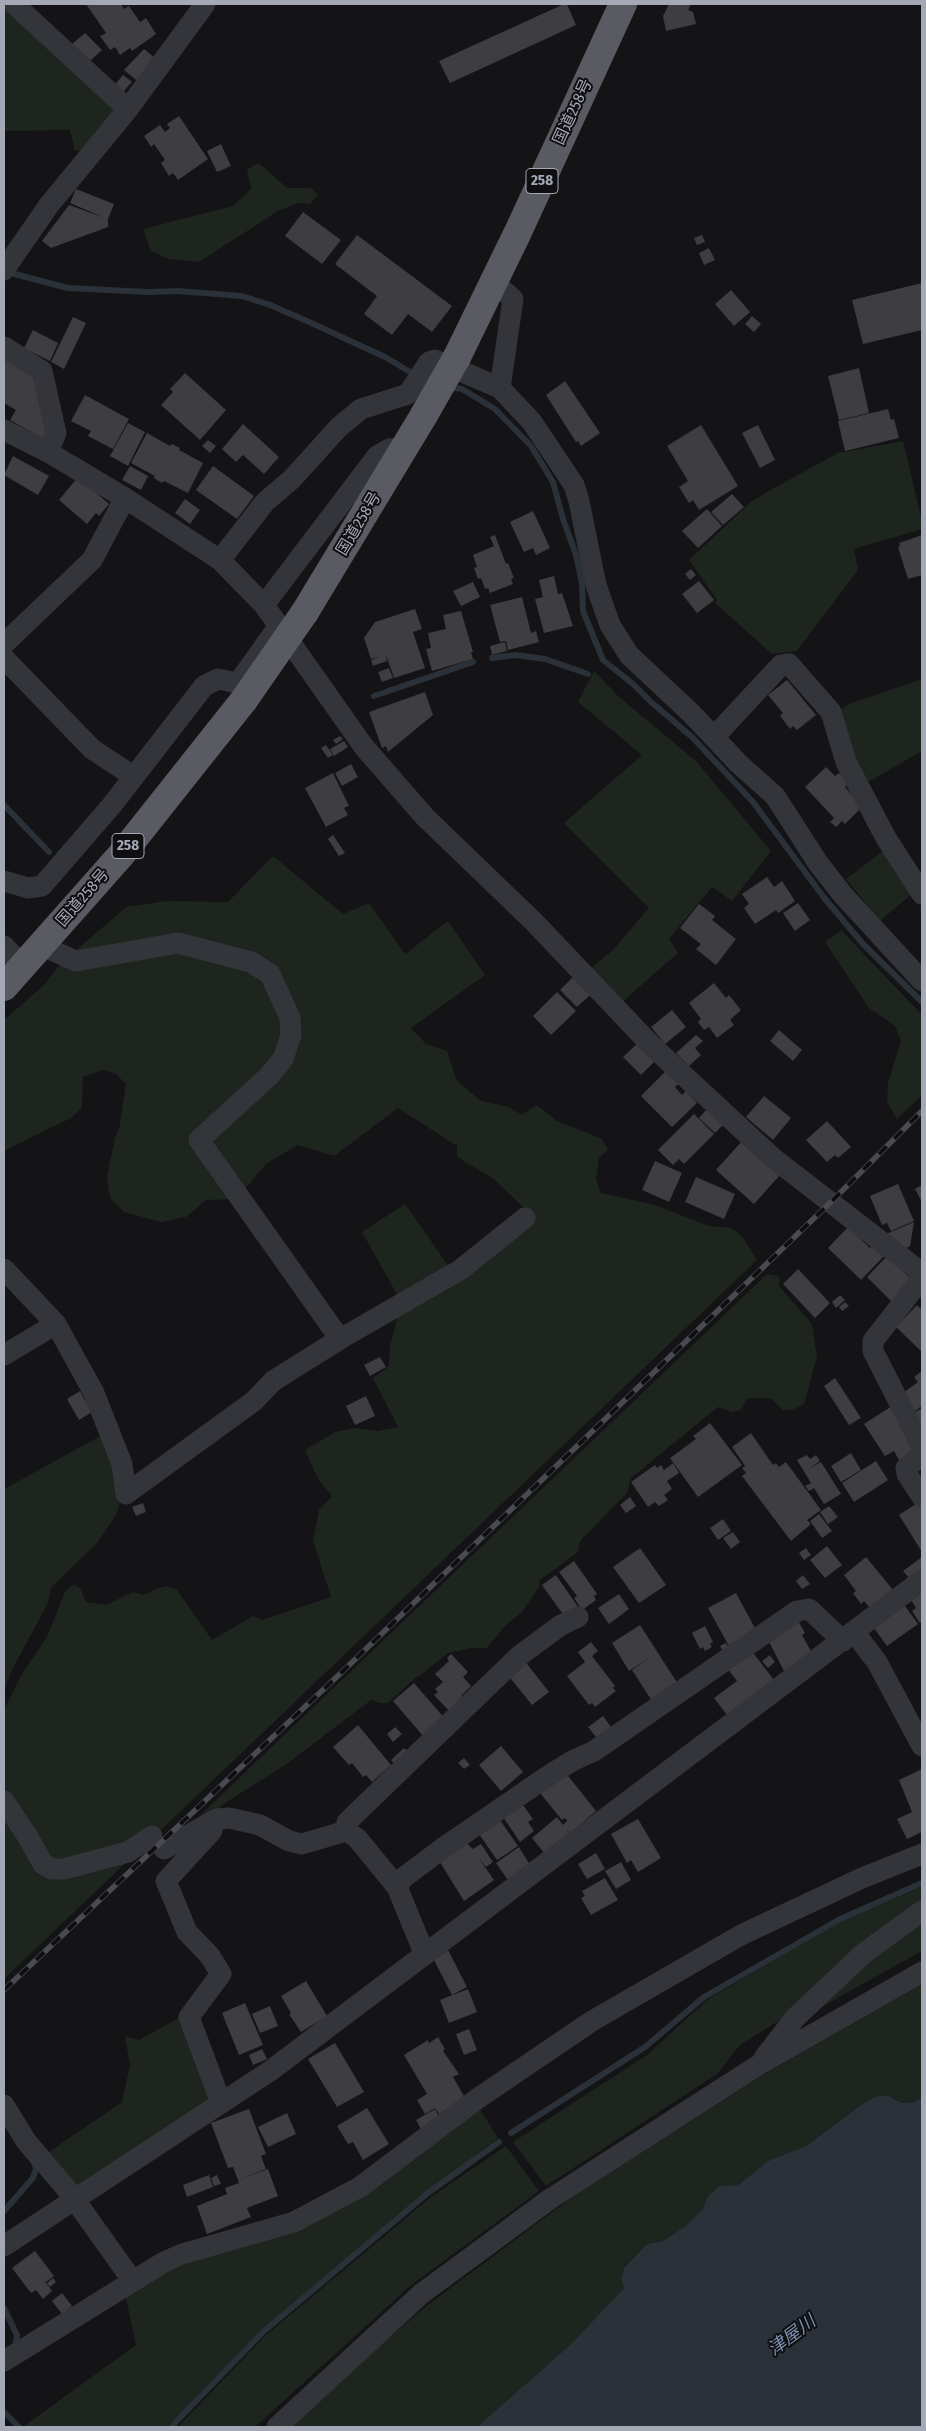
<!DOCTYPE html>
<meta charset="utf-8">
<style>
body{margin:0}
#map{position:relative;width:926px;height:2431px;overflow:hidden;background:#141315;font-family:"Fira Sans Condensed",sans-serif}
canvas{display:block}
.frame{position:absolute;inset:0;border:5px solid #a5a8b5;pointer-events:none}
</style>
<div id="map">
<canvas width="926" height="2431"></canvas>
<div class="frame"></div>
</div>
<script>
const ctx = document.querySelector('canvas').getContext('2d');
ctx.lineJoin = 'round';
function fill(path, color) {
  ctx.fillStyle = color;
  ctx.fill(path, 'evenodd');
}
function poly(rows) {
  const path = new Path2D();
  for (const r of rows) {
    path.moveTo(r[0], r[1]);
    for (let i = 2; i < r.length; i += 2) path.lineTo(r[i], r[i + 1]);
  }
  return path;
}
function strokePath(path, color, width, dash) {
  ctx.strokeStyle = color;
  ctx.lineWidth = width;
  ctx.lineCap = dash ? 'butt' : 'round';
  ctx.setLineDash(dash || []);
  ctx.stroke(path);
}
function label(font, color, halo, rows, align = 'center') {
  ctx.font = font + ' "Fira Sans Condensed","Noto Sans JP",sans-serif';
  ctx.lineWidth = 4;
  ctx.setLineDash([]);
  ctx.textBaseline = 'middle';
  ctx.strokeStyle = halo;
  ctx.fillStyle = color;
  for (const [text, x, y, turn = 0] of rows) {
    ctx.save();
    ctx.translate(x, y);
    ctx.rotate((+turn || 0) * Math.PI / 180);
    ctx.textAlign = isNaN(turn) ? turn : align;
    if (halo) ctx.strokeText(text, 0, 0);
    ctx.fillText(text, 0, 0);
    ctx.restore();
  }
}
fill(poly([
 [4,4,120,111,89,149,75,151,70,130,4,131],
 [259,163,287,188,311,188,318,195,310,204,298,203,278,211,199,262,168,259,151,251,143,229,233,206,251,189,247,169],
 [903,441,922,521,922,529,854,549,858,570,797,651,772,654,715,603,717,600,689,560,751,502,767,492,838,453],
 [594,671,618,696,696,761,771,851,732,901,712,887,669,939,678,953,622,1002,590,969,613,950,649,908,564,823,642,755,578,702],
 [922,679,922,751,863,785,837,712,849,704],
 [887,848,914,892,880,921,846,879],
 [273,856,343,914,369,903,405,954,448,921,485,975,411,1028,426,1044,447,1051,457,1081,481,1101,509,1107,522,1115,537,1105,557,1121,602,1139,608,1150,599,1158,596,1179,601,1193,655,1205,709,1226,731,1228,742,1236,757,1260,161,1830,65,1866,47,1860,4,1791,4,1710,21,1675,47,1637,65,1592,74,1584,80,1588,86,1602,106,1605,133,1592,143,1595,158,1588,168,1586,177,1590,212,1640,253,1616,262,1620,331,1597,313,1541,319,1510,332,1496,318,1479,305,1450,335,1432,354,1428,378,1431,398,1427,373,1378,389,1366,390,1346,399,1312,525,1209,494,1179,457,1157,457,1146,398,1108,334,1156,298,1145,267,1163,245,1189,231,1199,206,1200,186,1217,161,1222,124,1212,110,1198,107,1177,115,1137,119,1129,126,1084,115,1073,102,1070,83,1077,82,1108,71,1118,4,1151,4,1020,44,985,60,964,126,907,167,901,228,902],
 [841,930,922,1015,922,1095,897,1119,887,1102,888,1083,901,1041,895,1026,869,1008,825,942],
 [405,1204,450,1268,399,1298,362,1232],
 [767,1274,778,1276,780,1280,779,1286,812,1324,817,1357,804,1404,792,1410,783,1410,770,1398,748,1398,741,1410,732,1412,718,1407,631,1478,627,1493,580,1541,578,1552,540,1580,539,1587,522,1612,505,1626,487,1648,471,1648,448,1653,421,1675,415,1678,388,1703,380,1703,371,1700,288,1763,225,1803,196,1827,191,1824],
 [104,1434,121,1498,116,1515,97,1543,51,1588,48,1603,13,1668,4,1690,4,1489],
 [4,1811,42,1870,137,1852,4,1979],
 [922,1887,922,1904,788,2015,740,2045,717,2074,546,2186,513,2142,647,2055,708,1999,841,1921],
 [922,1917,922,1951,805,2016],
 [922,1984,922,2097,914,2102,902,2103,889,2096,877,2096,865,2102,806,2146,768,2161,738,2185,720,2186,708,2196,702,2210,687,2225,663,2241,647,2244,624,2268,621,2279,624,2288,571,2344,477,2427,290,2427,364,2359,429,2304,575,2195,763,2075],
 [179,2018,212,2099,76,2188,46,2154,122,2102,130,2065,125,2036,139,2040],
 [478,2106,498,2138,427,2191,261,2330,167,2427,24,2426,136,2345,125,2294,170,2265,296,2228],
 [506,2146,539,2191,410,2286,255,2427,178,2427,265,2336,431,2197]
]), '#1e251f');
fill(poly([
 [877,2096,889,2096,902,2103,914,2102,922,2097,922,2427,477,2427,571,2344,624,2288,621,2279,624,2268,647,2244,663,2241,687,2225,702,2210,708,2196,720,2186,738,2185,768,2161,806,2146,865,2102]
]), '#2a3139');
strokePath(poly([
 [7,272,68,288,148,292,178,291,242,296,270,305,307,321,385,357,417,376],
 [447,387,462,389,495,409,531,446,553,482,563,519,576,555,582,583,583,611,603,660,633,684,651,702,692,737,753,802,825,899,863,944,922,1002],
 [492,658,516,655,545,659,588,674],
 [374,696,473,662],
 [4,805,49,852],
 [511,2133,645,2047,704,1997,840,1919,922,1883],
 [4,2211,33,2178,36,2169,34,2162],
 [4,2308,17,2335,15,2348],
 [4,2412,19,2427],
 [171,2427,263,2332,428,2193,499,2142]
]), '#2a3139', 6);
fill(poly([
 [86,4,121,4,124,9,129,6,140,22,146,18,156,34,132,51,130,48,120,55,115,47,110,50,100,36,106,33],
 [564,4,567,4,576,25,450,83,439,61],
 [669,4,691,4,688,10,693,12,696,24,666,31,663,16],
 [85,33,102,50,89,62,72,44],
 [144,49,159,61,141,84,124,70],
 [123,75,132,82,122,93,114,86],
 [179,116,208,159,178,180,173,173,169,176,161,163,165,160,154,144,151,147,144,136,160,125,165,132,170,128,167,124],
 [221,144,231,166,217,172,207,151],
 [76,189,114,204,108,219,108,227,51,248,42,241,69,205,105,218,70,203],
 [303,212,341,240,322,264,285,236],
 [357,235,452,306,432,332,408,314,392,335,364,314,377,296,335,264],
 [702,235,705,242,697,245,694,238],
 [709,248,715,260,704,265,699,253],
 [922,283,922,330,863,344,852,300],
 [731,290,750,312,734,326,715,304],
 [752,316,761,324,754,332,745,324],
 [73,317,86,323,64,369,51,362],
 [33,330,58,343,50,361,24,348],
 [4,359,39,379,46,440,10,420,16,410,4,403],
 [859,368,869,413,839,420,828,376],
 [185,373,226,410,200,440,161,405,173,392,170,389],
 [565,381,600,433,581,446,578,441,576,442,546,395],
 [85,395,129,419,113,449,88,436,91,431,71,421],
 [888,409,891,420,894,419,899,438,845,451,838,421],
 [128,423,145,432,128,466,110,456],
 [243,424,279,457,264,474,243,455,236,462,222,449],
 [701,425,738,486,699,510,693,500,689,503,679,487,688,481,667,446],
 [758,425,775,460,760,468,742,433],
 [147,433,170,446,172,444,180,448,179,450,203,463,188,493,164,481,162,483,154,478,155,476,131,463],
 [208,440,216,446,210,453,202,446],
 [13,456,49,476,38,495,4,475],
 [130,466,148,476,141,490,122,480],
 [213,466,254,496,237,519,196,490],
 [78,477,109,504,99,516,96,513,87,524,59,500],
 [732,494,744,507,723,525,711,512],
 [185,499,200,510,190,524,175,513],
 [707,509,722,526,698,548,682,531],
 [533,511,550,548,536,555,533,548,524,552,510,522],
 [495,535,506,564,508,563,514,578,511,579,513,584,490,593,488,588,485,589,481,578,478,579,474,568,477,567,473,555,494,546,490,537],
 [922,535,922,575,908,579,898,547,900,546,899,543],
 [691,569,696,575,690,580,685,574],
 [554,576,558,594,562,593,573,626,544,633,535,599,543,597,539,580],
 [699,581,714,600,697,613,682,594],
 [473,582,480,597,461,606,453,591],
 [522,597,531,633,536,631,539,642,508,650,506,641,500,642,490,605],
 [415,609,422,629,413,632,425,668,394,678,386,655,387,661,373,666,371,660,379,657,371,659,364,638,375,622],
 [461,611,473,652,471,652,473,659,432,671,426,649,431,648,428,633,446,629,443,615],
 [505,642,507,651,492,655,490,646],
 [389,668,393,678,382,682,378,672],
 [787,680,816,715,797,730,793,726,790,729,780,716,783,713,768,695],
 [425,692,433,715,388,752,386,746,382,748,369,712],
 [340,736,343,739,336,744,333,740],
 [344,741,348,747,334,756,330,749],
 [326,745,333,755,328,758,321,748],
 [351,764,358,777,342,786,335,773],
 [826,767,835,776,839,773,849,783,845,787,862,807,845,824,842,821,836,827,830,822,834,818,805,787],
 [333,773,349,806,344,808,348,815,326,827,305,788],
 [333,835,345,853,339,856,328,839],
 [767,877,774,887,782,881,795,901,778,913,776,910,755,924,744,908,749,904,742,894],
 [798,903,810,920,795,931,783,913],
 [699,904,715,916,712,920,736,939,716,965,696,949,701,944,680,928],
 [573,977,590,995,577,1007,560,990],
 [714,983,726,998,729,995,741,1010,730,1020,734,1025,717,1038,709,1027,704,1030,698,1022,701,1019,689,1003],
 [557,992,576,1011,551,1035,533,1016],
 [672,1010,686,1027,665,1044,651,1027],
 [779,1030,802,1050,793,1061,770,1041],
 [696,1035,703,1041,695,1048,701,1055,689,1066,676,1053],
 [638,1043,655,1061,641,1075,623,1057],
 [666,1071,679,1084,675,1087,682,1095,686,1091,697,1103,672,1127,641,1096],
 [764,1096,791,1118,773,1140,746,1117],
 [707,1109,723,1125,715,1133,699,1118],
 [694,1114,714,1134,684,1164,679,1159,673,1165,658,1150],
 [827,1121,851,1147,838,1158,835,1155,827,1162,806,1140],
 [742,1141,780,1175,754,1204,716,1170],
 [655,1161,682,1173,669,1202,642,1190],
 [696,1177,735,1194,724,1219,685,1202],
 [898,1184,914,1221,891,1231,887,1223,882,1225,870,1196],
 [922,1185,922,1202,915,1189],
 [914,1222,910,1246,905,1249,886,1234],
 [848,1227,870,1248,873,1244,885,1255,861,1280,828,1248],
 [887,1256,910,1278,894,1304,867,1277],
 [798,1269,830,1303,815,1318,783,1284],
 [840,1295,845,1300,836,1308,832,1302],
 [845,1302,849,1306,842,1311,839,1307],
 [917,1305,922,1310,922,1352,896,1327],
 [380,1357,386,1367,370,1376,364,1365],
 [922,1371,922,1406,911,1414,900,1395,918,1382,914,1377],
 [835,1378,861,1418,849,1425,824,1386],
 [80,1391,92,1412,79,1420,67,1399],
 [366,1396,375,1416,355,1425,346,1406],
 [892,1406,918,1448,899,1460,894,1451,885,1456,864,1424],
 [922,1408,922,1434,911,1415],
 [710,1423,742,1465,698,1497,670,1458,696,1439,693,1436],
 [751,1433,773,1465,776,1463,779,1467,786,1462,821,1510,807,1520,811,1524,791,1541,742,1476,746,1473,742,1468,745,1466,732,1447],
 [851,1453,861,1470,841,1482,831,1466],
 [807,1455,810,1459,816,1455,820,1461,810,1468,821,1462,841,1494,824,1504,814,1488,809,1491,805,1486,811,1483,797,1460],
 [876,1461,888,1480,854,1502,842,1483],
 [673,1463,679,1473,667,1481,672,1489,664,1495,668,1500,659,1506,655,1502,648,1507,631,1482,655,1465,657,1468,661,1465,664,1470],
 [630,1497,636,1506,626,1513,620,1505],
 [919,1502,922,1506,922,1552,899,1515],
 [143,1503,146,1512,136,1516,132,1507],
 [829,1506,838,1517,828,1524,820,1512],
 [819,1514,832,1531,822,1538,810,1521],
 [723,1519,731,1531,718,1540,710,1528],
 [733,1532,740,1542,731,1549,723,1538],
 [827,1546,842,1565,825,1578,810,1560],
 [640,1548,666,1585,639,1603,613,1567],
 [806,1548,811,1555,804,1560,799,1553],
 [866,1557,893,1590,870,1608,864,1601,861,1604,853,1593,856,1591,844,1575],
 [922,1557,922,1569,910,1579,903,1571],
 [574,1561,597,1594,594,1596,596,1600,582,1610,574,1598,577,1596,559,1572],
 [556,1575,578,1607,565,1617,542,1585],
 [803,1575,810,1584,802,1589,796,1581],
 [922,1592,922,1621,920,1623,912,1611,916,1608,911,1600],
 [736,1593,756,1630,730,1648,708,1608],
 [619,1594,629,1609,609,1624,598,1608],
 [905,1606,918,1624,887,1646,874,1628],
 [797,1619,805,1633,802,1635,812,1653,784,1671,766,1636],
 [640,1625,678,1684,652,1701,632,1670,652,1656,629,1671,612,1643],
 [705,1626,713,1642,710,1644,712,1647,705,1651,703,1647,700,1649,692,1633],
 [591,1642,598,1651,592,1656,615,1686,613,1688,616,1691,595,1707,592,1703,589,1705,567,1676,585,1662,578,1652],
 [726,1643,731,1651,725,1655,720,1646],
 [751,1650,774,1680,727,1715,714,1698,737,1681,727,1668],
 [451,1654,468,1672,463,1677,471,1686,461,1696,467,1702,453,1715,434,1695,438,1692,435,1689,443,1682,435,1674,449,1661,447,1658],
 [770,1655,775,1662,768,1668,762,1661],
 [524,1660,549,1692,532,1705,507,1674],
 [414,1683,447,1721,423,1736,393,1701],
 [603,1716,614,1731,600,1742,588,1727],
 [358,1725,391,1765,372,1782,366,1775,363,1777,352,1763,349,1765,333,1747],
 [395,1727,402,1734,393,1742,387,1734],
 [501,1746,523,1772,501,1791,479,1765],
 [404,1748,410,1754,397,1766,391,1760],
 [464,1758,470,1765,464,1769,458,1763],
 [922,1769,922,1832,907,1839,897,1819,912,1812,899,1780],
 [565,1772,596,1811,570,1833,566,1829,569,1833,545,1854,532,1838,557,1817,563,1825,567,1821,565,1818,562,1820,540,1793],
 [520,1801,533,1819,528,1822,534,1831,520,1842,501,1814],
 [638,1819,661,1858,638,1872,631,1860,627,1863,611,1834],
 [500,1820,518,1846,497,1860,479,1834],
 [464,1841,473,1849,481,1844,493,1862,486,1867,478,1857,494,1880,464,1901,438,1859],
 [519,1847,530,1865,508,1880,496,1863],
 [596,1853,605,1869,587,1879,578,1864],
 [621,1862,631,1880,616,1889,605,1871],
 [605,1878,618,1900,591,1915,581,1898,585,1896,582,1891],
 [448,1950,467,1987,452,1995,434,1960],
 [306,1981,327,2016,301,2032,289,2014,291,2013,281,1996],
 [468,1989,477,2012,449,2023,440,2000],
 [245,2003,263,2045,239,2055,222,2013],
 [270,2006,278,2026,260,2033,252,2014],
 [469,2029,477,2050,464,2055,456,2034],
 [438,2037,445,2049,443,2051,459,2074,453,2077,465,2098,439,2114,433,2105,435,2108,425,2114,417,2100,427,2094,404,2055,428,2040,429,2043],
 [335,2043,364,2092,337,2107,308,2059],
 [262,2049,267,2059,253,2065,249,2055],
 [367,2108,389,2144,363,2160,353,2142,348,2144,337,2126],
 [249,2109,266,2154,261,2156,266,2169,238,2180,233,2167,228,2168,211,2123],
 [435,2109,441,2120,422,2131,416,2120],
 [287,2113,296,2134,268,2147,258,2127],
 [268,2169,278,2196,247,2208,251,2217,207,2234,197,2206,227,2194,225,2188,239,2183,238,2180],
 [209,2175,213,2187,187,2197,183,2185],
 [217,2175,221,2184,214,2186,211,2178],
 [35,2251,54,2276,46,2282,43,2279,46,2283,39,2289,46,2283,52,2291,43,2299,36,2290,31,2293,12,2268],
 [53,2278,56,2282,50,2287,47,2283],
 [62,2293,72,2306,62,2314,52,2301]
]), '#3e3d42');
strokePath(poly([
 [14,4,128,109],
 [4,270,49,205,128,109,205,4],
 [494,282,513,299,500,388],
 [4,347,42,371,56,433,48,452],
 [4,430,48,452,125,498,220,560,264,605,364,747,425,817,534,922,652,1046,773,1158,922,1273],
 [220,560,265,502,292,479,339,427,361,409,408,394,429,362,435,360,500,388,532,422,574,485,579,501,596,585,610,625,629,655,692,714,739,764,775,796,818,863,843,895,922,981],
 [264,605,377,456,389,449,405,448],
 [4,644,92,560,125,498],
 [4,658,92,749,133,776],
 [714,737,781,665,789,664,831,712,846,762,886,838,922,894],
 [4,881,28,888,42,886,112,805,204,686,218,679,238,683,278,627],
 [4,946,23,967],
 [42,946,76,961,178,943,251,962,270,974,290,1018,291,1035,283,1059,269,1076,199,1140,340,1339],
 [4,1269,56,1324,94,1393,122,1464,126,1494,254,1401,273,1381,340,1339,460,1270,525,1218],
 [922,1278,873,1341,873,1351,922,1447],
 [4,1355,56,1324],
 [922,1455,906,1468,907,1474,922,1497],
 [854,1632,877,1662,922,1746],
 [4,1801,26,1834,43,1864,52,1869,64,1869,128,1852,152,1836],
 [214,1824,211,1832,166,1881,187,1932,210,1956,221,1974,189,2017,221,2103],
 [346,1831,347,1822,519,1656,561,1625,578,1617],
 [164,1849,217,1819,229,1818,260,1825,289,1841,302,1844,346,1831,357,1838,397,1887,425,1955],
 [397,1887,403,1878,443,1848,545,1778,572,1761,594,1751,797,1611,809,1609,843,1641],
 [764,2058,795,2018,864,1953,922,1911],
 [4,2105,26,2141,70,2193,132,2280],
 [4,2246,270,2071,922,1580],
 [4,2361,164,2262,182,2254,294,2222,360,2187,477,2099,592,2021,741,1935,862,1878,922,1854],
 [277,2427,421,2294,550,2199,757,2066,922,1972]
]), '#34353a', 21);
strokePath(poly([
 [457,357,518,232,623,4],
 [305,612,424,415],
 [4,987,121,855,244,700]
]), '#595a62', 28);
const rail = poly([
 [4,1990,343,1671,832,1201,922,1111]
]);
strokePath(rail, '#4a4b51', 5.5);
strokePath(rail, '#0f0e10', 4, [11]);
strokePath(poly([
 [424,415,457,357],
 [244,700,305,612]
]), '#595a62', 28);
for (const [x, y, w] of [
 [542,181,32],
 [128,846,32]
]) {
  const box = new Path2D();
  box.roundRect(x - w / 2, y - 12.5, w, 25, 4);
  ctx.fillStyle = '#0f0e10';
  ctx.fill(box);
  strokePath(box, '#a5a8b5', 1);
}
label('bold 15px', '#a5a8b5', null, [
 ["258",542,181],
 ["258",128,846]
]);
label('16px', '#a5a8b5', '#0f0e10', [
 ["国道258号",573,112,-65],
 ["国道258号",359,524,-59],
 ["国道258号",83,898,-49]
]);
label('italic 18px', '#7c92b1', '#0f0e10', [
 ["津屋川",792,2336,-37]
]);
</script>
